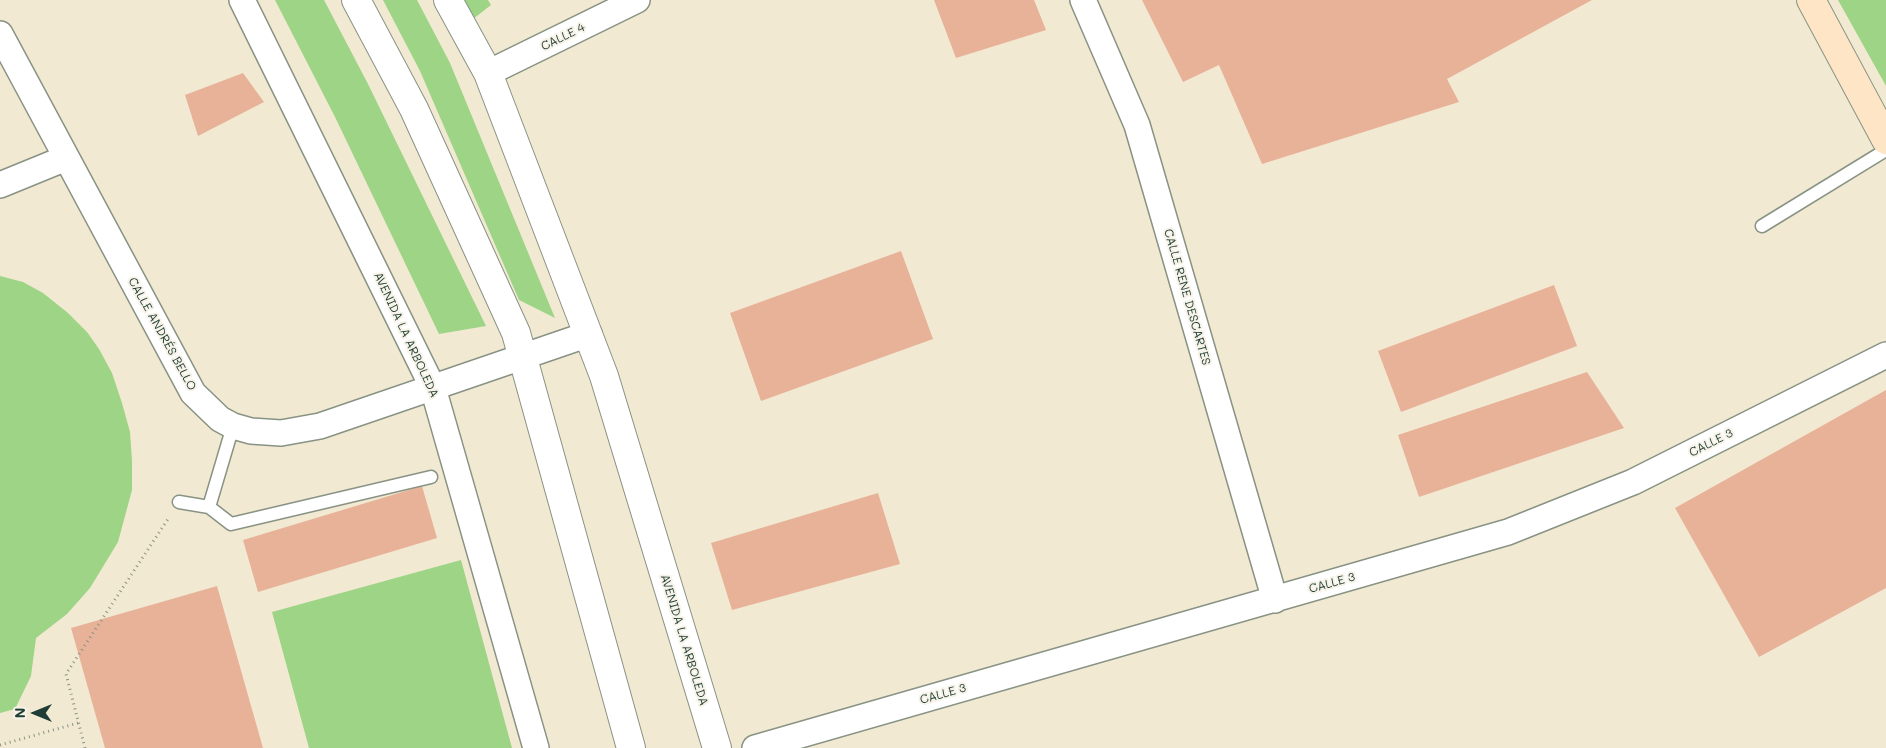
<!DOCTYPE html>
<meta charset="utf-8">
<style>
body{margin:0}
#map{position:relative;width:1886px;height:748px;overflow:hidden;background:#f2e9d3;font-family:Mali,sans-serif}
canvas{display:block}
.north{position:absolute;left:10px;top:688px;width:50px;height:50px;-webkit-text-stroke:4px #f7f3e8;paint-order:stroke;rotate:270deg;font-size:14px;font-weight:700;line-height:20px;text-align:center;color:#1f3d34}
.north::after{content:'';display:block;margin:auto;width:18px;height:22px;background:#1f3d34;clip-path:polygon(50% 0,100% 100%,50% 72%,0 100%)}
</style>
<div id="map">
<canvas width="1886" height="748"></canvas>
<div class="north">N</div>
</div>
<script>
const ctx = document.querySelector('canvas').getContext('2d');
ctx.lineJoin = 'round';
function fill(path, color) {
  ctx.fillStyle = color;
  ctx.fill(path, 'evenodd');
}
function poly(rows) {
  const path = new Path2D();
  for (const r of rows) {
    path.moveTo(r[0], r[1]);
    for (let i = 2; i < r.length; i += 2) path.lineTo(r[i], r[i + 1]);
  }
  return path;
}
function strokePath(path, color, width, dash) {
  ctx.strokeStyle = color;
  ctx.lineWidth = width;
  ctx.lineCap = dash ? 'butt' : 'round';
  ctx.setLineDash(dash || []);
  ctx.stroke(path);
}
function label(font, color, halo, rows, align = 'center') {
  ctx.font = font + ' Mali,sans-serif';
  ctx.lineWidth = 4;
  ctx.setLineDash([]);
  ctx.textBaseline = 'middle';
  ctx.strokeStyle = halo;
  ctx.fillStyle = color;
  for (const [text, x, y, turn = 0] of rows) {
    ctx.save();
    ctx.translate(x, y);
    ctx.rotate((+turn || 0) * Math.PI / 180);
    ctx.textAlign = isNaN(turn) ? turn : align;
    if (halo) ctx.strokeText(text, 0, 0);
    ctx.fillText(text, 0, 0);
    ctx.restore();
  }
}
fill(poly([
 [275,0,324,0,368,84,486,326,439,334,335,117],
 [383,0,417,0,450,63,555,318,519,300,420,71],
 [463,0,488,0,491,5,473,19],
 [1838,0,1886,0,1886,86],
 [0,276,23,282,43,293,68,313,87,332,99,349,112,373,122,403,130,432,132,461,132,490,118,542,90,588,67,614,36,638,31,676,15,709,0,713],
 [461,560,512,748,309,748,272,612]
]), '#9dd485');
fill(poly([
 [934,0,1034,0,1046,30,956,58],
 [1142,0,1592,0,1447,79,1459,102,1262,164,1219,65,1183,82],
 [243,73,264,102,198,136,185,95],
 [901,251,933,339,761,401,730,313],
 [1554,285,1577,346,1401,412,1378,351],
 [1587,372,1624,428,1419,497,1398,435],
 [1886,390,1886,588,1759,657,1675,508],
 [422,486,437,538,258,592,243,540],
 [878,493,900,564,732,610,711,543],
 [217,586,263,748,105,748,71,628]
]), '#e8b299');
const service = poly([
 [1762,226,1886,150],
 [179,502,209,507,231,524,431,477],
 [209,507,233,426]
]);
const minor = poly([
 [242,0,433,388,536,748],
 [1083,0,1137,125,1275,600],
 [0,34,193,393,220,419,233,426,251,431,281,433,320,426,589,334],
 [488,73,637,0],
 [0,185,66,158],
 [755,748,1508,532,1633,482,1886,355]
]);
const tertiary = poly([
 [356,0,414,109,516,333,631,748],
 [448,0,488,73,604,376,717,748]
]);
const secondary = poly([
 [1811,0,1886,140]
]);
strokePath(service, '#889384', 15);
strokePath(minor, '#889384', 28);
strokePath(tertiary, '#889384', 30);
strokePath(secondary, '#889384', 30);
strokePath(poly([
 [0,745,78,723],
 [85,748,66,674,168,519]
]), '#889384', 3, [1, 4]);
strokePath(service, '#fff', 12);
strokePath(minor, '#fff', 25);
strokePath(tertiary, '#fff', 28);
strokePath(secondary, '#fee5c5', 28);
label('12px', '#1f3d34', '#f7f3e8', [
 ["CALLE 4",563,37,-26],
 ["CALLE RENE DESCARTES",1187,297,74],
 ["CALLE ANDRÉS BELLO",162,334,61],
 ["AVENIDA LA ARBOLEDA",406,335,65],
 ["CALLE 3",1711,443,-27],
 ["CALLE 3",1332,583,-16],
 ["AVENIDA LA ARBOLEDA",684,640,73],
 ["CALLE 3",943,694,-16]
]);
</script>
